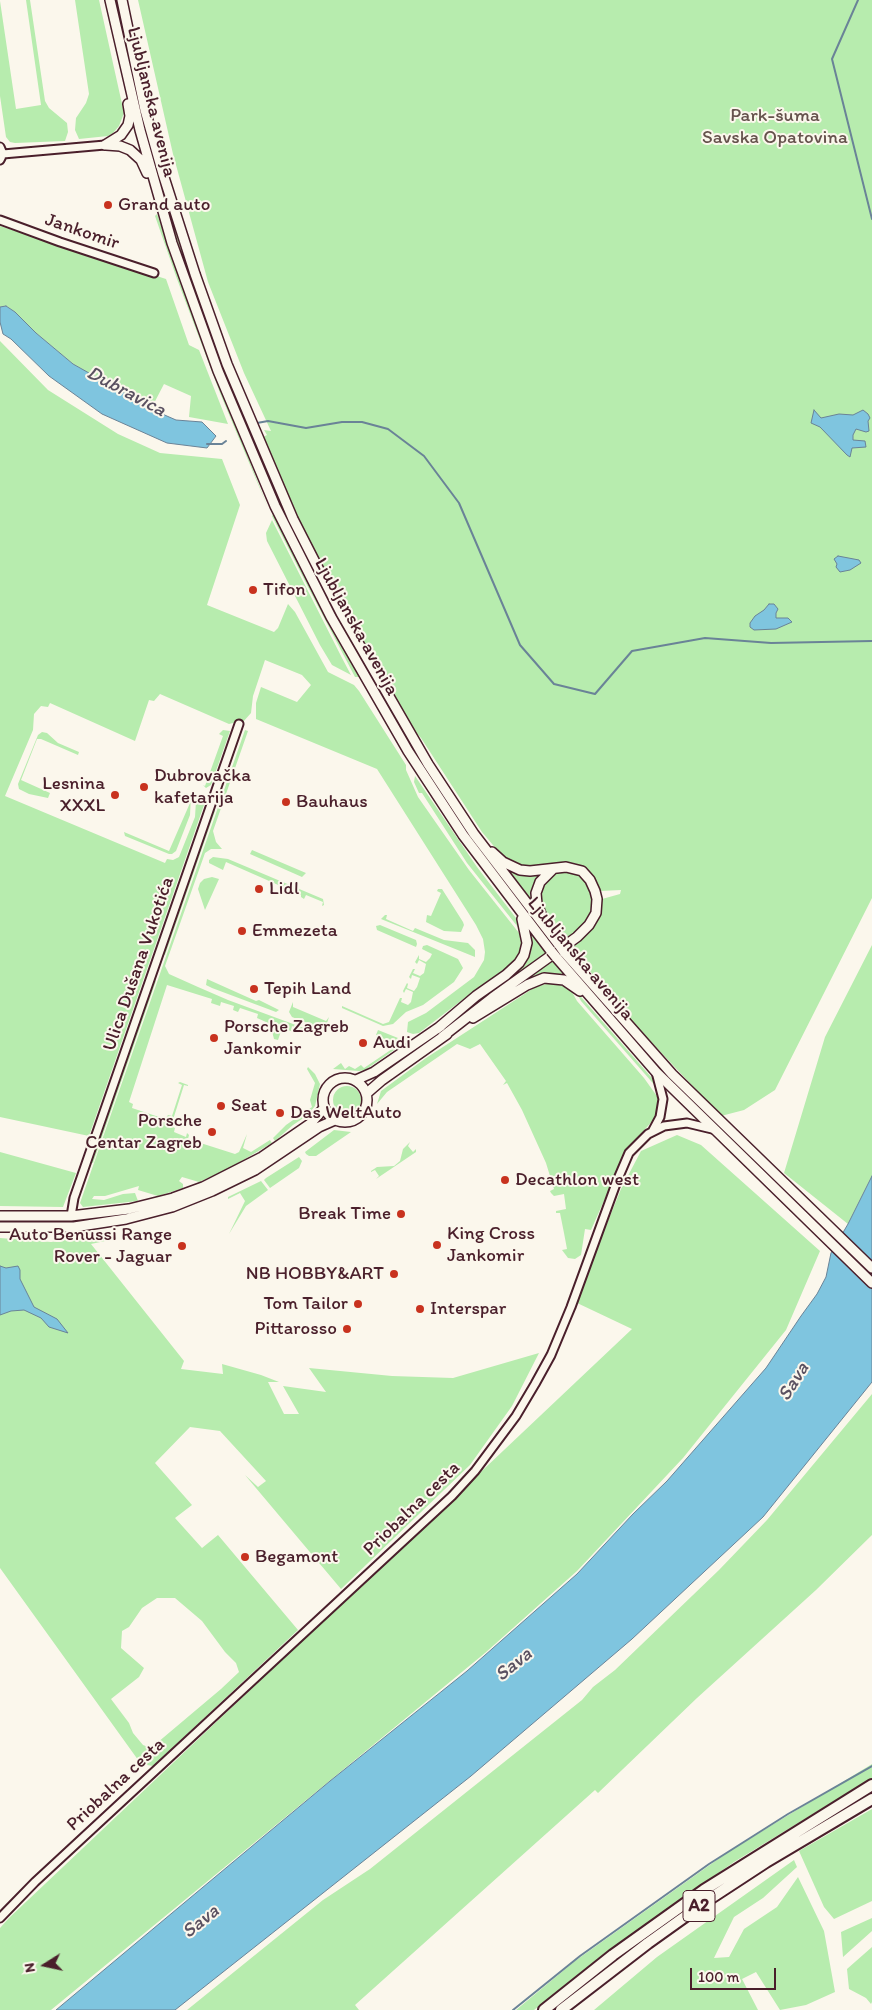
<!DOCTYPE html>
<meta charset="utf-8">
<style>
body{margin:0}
#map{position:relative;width:872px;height:2010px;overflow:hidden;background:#fbf7ec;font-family:Itim,sans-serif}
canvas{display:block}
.north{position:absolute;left:20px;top:1940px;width:50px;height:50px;-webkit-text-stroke:4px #fbf7ec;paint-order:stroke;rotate:260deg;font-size:14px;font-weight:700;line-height:20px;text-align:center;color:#4a1f2b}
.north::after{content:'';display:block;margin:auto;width:18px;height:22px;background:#4a1f2b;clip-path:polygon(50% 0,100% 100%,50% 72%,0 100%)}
.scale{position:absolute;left:690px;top:1968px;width:86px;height:22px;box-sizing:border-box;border:2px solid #4a1f2b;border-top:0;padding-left:6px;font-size:15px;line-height:18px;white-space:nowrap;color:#4a1f2b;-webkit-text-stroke:4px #fbf7ec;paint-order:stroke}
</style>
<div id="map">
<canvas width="872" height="2010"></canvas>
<div class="north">N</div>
<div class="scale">100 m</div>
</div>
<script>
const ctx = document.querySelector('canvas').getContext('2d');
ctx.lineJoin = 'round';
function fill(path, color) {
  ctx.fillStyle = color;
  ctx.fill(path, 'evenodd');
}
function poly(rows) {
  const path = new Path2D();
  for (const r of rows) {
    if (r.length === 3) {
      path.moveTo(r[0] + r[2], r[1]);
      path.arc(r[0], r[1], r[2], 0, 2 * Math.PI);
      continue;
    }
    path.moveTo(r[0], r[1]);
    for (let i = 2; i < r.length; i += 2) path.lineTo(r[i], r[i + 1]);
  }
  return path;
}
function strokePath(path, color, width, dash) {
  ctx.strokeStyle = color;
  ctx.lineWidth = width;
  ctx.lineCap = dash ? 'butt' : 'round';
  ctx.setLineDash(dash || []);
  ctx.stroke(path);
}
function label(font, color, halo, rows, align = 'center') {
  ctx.font = font + ' Itim,sans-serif';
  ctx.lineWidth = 4;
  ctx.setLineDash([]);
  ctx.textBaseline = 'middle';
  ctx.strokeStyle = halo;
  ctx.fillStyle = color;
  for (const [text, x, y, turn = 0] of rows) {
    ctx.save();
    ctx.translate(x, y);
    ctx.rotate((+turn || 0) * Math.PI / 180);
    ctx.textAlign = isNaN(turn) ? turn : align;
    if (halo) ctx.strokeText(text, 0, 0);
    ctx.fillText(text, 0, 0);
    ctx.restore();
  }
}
fill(poly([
 [26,0,30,0,45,101,49,108,67,123,68,132,65,141,15,143,10,142,6,137,0,96,0,1,16,109,41,105],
 [75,0,99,0,124,113,119,126,113,133,108,136,79,139,75,130,76,118,86,103,89,94],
 [114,0,117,0,143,115,175,228,227,376,248,427,245,428,197,301,172,230,140,116],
 [138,0,872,0,872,898,775,1090,744,1110,721,1116,619,1008,605,989,570,947,593,928,600,914,602,899,620,894,621,890,600,891,595,879,590,873,582,866,574,863,564,862,538,867,519,867,503,857,482,832,421,738,412,728,345,611,285,491,263,437,267,435,264,430,271,431,244,373,208,282,173,154],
 [157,214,209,358,268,508,220,393,177,279,155,216],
 [0,226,166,279,189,345,199,350,228,424,189,417,191,396,164,384,151,409,73,364,36,333,15,312,6,306,0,307],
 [0,341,48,390,118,434,160,453,222,459,240,505,207,605,274,632,278,628,288,604,295,612,328,672,354,685,359,691,406,765,406,770,418,797,469,870,523,938,522,949,518,958,505,971,466,997,419,1033,413,1034,407,1032,408,1022,426,1013,474,977,484,960,485,952,483,939,476,925,377,769,256,719,256,703,261,687,297,702,311,685,302,675,265,660,253,696,251,713,243,722,238,720,233,723,229,724,160,694,154,701,149,700,135,741,50,703,48,707,41,706,34,714,33,730,5,796,165,863,167,859,173,860,179,857,195,817,196,801,198,798,203,800,204,805,89,1136,0,1117],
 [252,437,327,595,398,720,468,832,466,834,393,719,328,604,272,491,249,438],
 [274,513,339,641,359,677,355,677,309,589,272,516],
 [272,520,342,658,351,675,332,665,320,645,267,541,266,533],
 [223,730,230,731,211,785,206,788,203,785,205,786,223,736,219,734],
 [245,730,248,731,213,831,216,842,222,849,211,849,205,853,165,966,169,974,198,987,228,1000,312,1031,301,1032,292,1026,291,1031,282,1028,278,1040,274,1039,271,1027,266,1022,257,1018,258,1014,240,1008,238,1012,233,1010,234,1006,221,1002,220,1006,211,1003,212,999,167,985,129,1102,133,1104,132,1108,165,1119,168,1115,172,1116,182,1085,178,1083,180,1082,188,1085,188,1086,184,1085,171,1126,175,1128,174,1132,186,1137,187,1133,189,1135,188,1139,235,1154,239,1152,247,1134,243,1148,251,1152,270,1140,272,1143,228,1169,199,1182,182,1177,179,1181,183,1184,183,1188,174,1191,158,1196,138,1190,139,1186,105,1196,94,1196,92,1199,104,1200,123,1194,135,1193,138,1201,83,1207,80,1203],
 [42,732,47,733,58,743,79,752,78,755,41,739,37,739,21,780,50,793,48,798,29,794,19,789,18,784,38,735],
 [415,776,477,867,519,922,525,936,467,863,422,793,419,793,414,782],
 [186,793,191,795,190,815,176,851,172,854,169,854,125,836,124,832,169,851,190,803,180,798,181,795],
 [214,809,215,811,165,955,163,955],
 [252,850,306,873,302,877,250,854],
 [213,857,228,859,323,899,324,905,322,906,323,902,306,895,304,899,301,897,301,895,226,862,223,870,209,863,209,860],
 [503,866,520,874,543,872,534,907],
 [569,871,579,874,585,880,590,889,593,901,592,911,586,923,565,941,542,911,539,893,546,879,556,872],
 [212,877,219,879,205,910,198,889,200,883,204,879],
 [438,889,442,889,463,922,464,925,461,932,444,931,426,922,427,915,431,916,441,893,437,891],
 [385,915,387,915,386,919,413,931,415,928,444,940,468,943,475,950,475,957,381,919],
 [380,925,416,940,417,944,416,947,377,930,376,926],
 [528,929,548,954,472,1006,520,966],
 [427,945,458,959,463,968,454,982,423,1005,406,1012,393,1024,383,1026,342,1008,342,1006,383,1024,389,1022,400,998,402,998,401,1002,408,1005,411,1002,413,992,406,989,404,993,403,991,407,983,408,984,407,988,414,991,417,987,420,978,412,975,411,979,409,977,413,969,415,969,413,973,420,976,424,973,426,964,419,960,417,964,415,962,419,955,419,959,426,962,430,958,432,954,422,949,423,946],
 [872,945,872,1176,848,1224,784,1173,825,1037],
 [555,946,731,1137,731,1141,665,1077,553,949],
 [553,959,571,981,560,976,496,999],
 [207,979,256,1001,259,1000,279,1010,276,1012,212,988,206,985],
 [155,980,156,981,93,1163,91,1163],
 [550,983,564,986,572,992,577,1001,644,1078,659,1099,660,1106,654,1119,626,1151,591,1230,585,1229,581,1255,575,1259,568,1258,562,1250,567,1249,564,1233,560,1213,556,1213,556,1211,566,1209,564,1194,554,1196,551,1193,550,1191,554,1189,546,1163,522,1110,507,1083,503,1085,506,1081,480,1044,470,1049,457,1044,387,1092,377,1104,381,1091,426,1058,523,995,535,987],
 [575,990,652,1078,658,1089,581,1001],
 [293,1002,293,1007,326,1021,329,1017,326,1026,319,1028,292,1017,289,1012],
 [378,1030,398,1038,396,1041,397,1048,365,1070,359,1071,333,1069,341,1063,345,1069,349,1066,355,1069,361,1065,364,1068,392,1049,386,1040,376,1035],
 [308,1067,315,1074,320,1084,315,1106,308,1115,293,1125,275,1141,273,1138,286,1125,312,1107,310,1100,315,1083,307,1069],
 [347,1100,14],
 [334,1130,351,1132,316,1156,309,1156,306,1154,305,1152],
 [677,1135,701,1145,820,1251,786,1330,683,1458,577,1571,485,1653,51,2010,0,2010,0,1928,9,1918,632,1329,575,1302,621,1189,641,1151],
 [410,1142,408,1146,413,1152,416,1149,416,1152,376,1179,379,1176,375,1170,371,1172,371,1171,377,1167,394,1166,400,1161,403,1149],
 [0,1152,76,1173,63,1207,0,1206],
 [299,1157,302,1161,299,1168,270,1188,264,1180,266,1178],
 [261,1181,268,1190,246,1206,229,1234,245,1201,240,1193,228,1199,228,1197],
 [107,1234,105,1241,91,1244,184,1361,181,1369,223,1374,222,1364,261,1375,279,1382,268,1382,284,1414,299,1414,283,1386,326,1392,309,1368,392,1376,453,1378,539,1353,512,1406,470,1465,341,1589,245,1475,258,1487,266,1481,220,1431,190,1427,155,1463,192,1505,175,1518,202,1548,218,1535,298,1630,153,1766,141,1764,0,1568,0,1238,51,1242],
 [157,1598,175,1598,202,1621,225,1652,236,1663,239,1672,221,1689,151,1748,143,1745,133,1733,129,1723,111,1699,139,1677,144,1668,121,1648,122,1631,129,1627,142,1608],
 [872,1394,872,1535,816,1590,697,1698,598,1793,595,1790,355,2005,359,2010,187,2010,323,1900,370,1869,582,1700,593,1687,615,1670,719,1570,767,1520],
 [872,1764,872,1778,734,1862,606,1952,534,2010,516,2010,575,1961,728,1852],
 [872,1809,872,1901,834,1919,824,1907,799,1851],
 [794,1860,797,1867,763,1898,734,1917,714,1958,729,1957,744,1929,777,1907,798,1877,824,1931,835,1992,806,2005,780,2010,756,1972,742,1979,758,2010,594,2010,657,1957],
 [872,1918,872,1931,843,1957,841,1932],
 [872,1947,872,2002,871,2004,866,1998,849,1989,847,1969]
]), '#b7ecae');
const water = poly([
 [6,306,15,312,36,333,73,364,160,413,176,420,202,422,216,436,207,448,167,443,102,414,49,376,11,339,3,334,0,322,0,307,6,306],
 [814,410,821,418,839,414,853,415,863,410,868,414,870,418,868,421,869,431,866,432,856,429,853,435,853,440,865,441,866,447,852,448,850,457,847,455,820,427,811,423,814,410],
 [838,556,859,560,861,563,850,570,840,572,836,567,837,564,834,559,838,556],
 [769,604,774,604,778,609,776,613,776,618,788,618,792,622,776,629,754,630,750,627,750,623,755,616,764,610,769,604],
 [872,1176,872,1382,763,1517,632,1639,471,1776,175,2010,56,2010,330,1781,467,1671,577,1574,633,1514,667,1481,766,1368,801,1316,817,1294,826,1277,831,1253,848,1224,872,1176],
 [0,1266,6,1268,18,1266,20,1270,20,1279,34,1307,57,1319,68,1333,49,1327,41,1318,24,1310,11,1311,0,1315,0,1266]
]);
fill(water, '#7fc5df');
strokePath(water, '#6a8397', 1);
strokePath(poly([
 [858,0,832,59,872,219],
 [257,423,268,421,306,428,342,422,362,422,388,429,424,456,459,503,520,645,554,684,595,694,632,651,705,638,771,643,872,641],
 [207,444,222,444,226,441],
 [513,2010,580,1956,709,1864,788,1814,872,1766]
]), '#6a8397', 2);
const minor = poly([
 [0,147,3,154,0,160],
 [3,154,105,145],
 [0,220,60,242,154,273],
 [653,1130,660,1117,663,1099,656,1072],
 [71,1216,74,1198,239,724],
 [0,1918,35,1882,452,1496,475,1471,516,1416,535,1384,551,1355,571,1307,617,1181,629,1153,648,1134,664,1126,687,1123,712,1129]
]);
const major = poly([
 [110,0,140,130,172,243,218,371,275,506,331,617,408,751,463,835,551,951],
 [122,0,145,110,163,174,195,274,227,364,293,519,341,613,428,764,474,834,559,945],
 [105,145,121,135,128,125,130,116,128,104],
 [106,145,120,146,130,150,141,160,147,173],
 [543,919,537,904,536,893,540,882,553,869],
 [564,952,672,1074,872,1268],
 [556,957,656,1072,872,1283],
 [473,1018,527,985,544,978,564,980,580,991],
 [437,1029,476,996,506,975,519,963,524,955,527,943,522,919],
 [442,1037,492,998,577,937,589,925,596,913,597,899,595,891,590,880,582,871,566,867,530,871,520,870,503,862,492,852],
 [345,1100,22],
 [356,1080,374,1072,441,1026],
 [367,1093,382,1080,447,1034],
 [0,1216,71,1216,129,1209,173,1198,203,1187,262,1157,310,1124,324,1108],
 [0,1227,74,1227,126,1219,172,1207,212,1191,255,1170,319,1127,335,1120]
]);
const highway = poly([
 [544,2010,613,1955,704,1890,872,1785],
 [561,2010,648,1943,711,1898,766,1862,872,1799]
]);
strokePath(minor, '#4a1f2b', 11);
strokePath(major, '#4a1f2b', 12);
strokePath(highway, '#4a1f2b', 14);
strokePath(minor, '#fbf7ec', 7);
strokePath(major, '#fbf7ec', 9);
strokePath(highway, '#fbf7ec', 10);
const majorBridge = poly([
 [559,945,564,952],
 [551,951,556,957]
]);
strokePath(majorBridge, '#4a1f2b', 12, []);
strokePath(majorBridge, '#fbf7ec', 9);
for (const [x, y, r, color] of [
 [108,205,5,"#c8321e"],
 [253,590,5,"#c8321e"],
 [144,787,5,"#c8321e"],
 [115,795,5,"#c8321e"],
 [286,802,5,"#c8321e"],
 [259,889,5,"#c8321e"],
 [242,931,5,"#c8321e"],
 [254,989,5,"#c8321e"],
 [214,1038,5,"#c8321e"],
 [363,1043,5,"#c8321e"],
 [221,1106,5,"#c8321e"],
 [280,1113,5,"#c8321e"],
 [212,1132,5,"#c8321e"],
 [505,1180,5,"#c8321e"],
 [401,1214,5,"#c8321e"],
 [437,1245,5,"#c8321e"],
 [182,1246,5,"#c8321e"],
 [394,1274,5,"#c8321e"],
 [358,1304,5,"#c8321e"],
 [420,1309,5,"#c8321e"],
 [347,1329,5,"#c8321e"],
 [245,1557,5,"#c8321e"]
]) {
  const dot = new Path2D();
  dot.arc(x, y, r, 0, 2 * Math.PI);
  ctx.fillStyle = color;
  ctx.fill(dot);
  strokePath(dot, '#fbf7ec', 2);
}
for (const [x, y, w] of [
 [699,1906,32]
]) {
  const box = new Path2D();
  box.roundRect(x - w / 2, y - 15.5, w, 31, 4);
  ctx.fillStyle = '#fbf7ec';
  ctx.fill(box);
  strokePath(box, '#4a1f2b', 1);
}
label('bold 18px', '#4a1f2b', null, [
 ["A2",699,1906]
]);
label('19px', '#4a1f2b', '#fbf7ec', [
 ["Ljubljanska avenija",151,102,76],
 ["Jankomir",82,232,19],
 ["Ljubljanska avenija",356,627,61],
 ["Ljubljanska avenija",580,959,50],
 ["Ulica Dušana Vukotića",139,964,-71],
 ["Priobalna cesta",412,1509,-44],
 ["Priobalna cesta",116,1785,-43]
]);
label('19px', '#65524c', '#fbf7ec', [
 ["Park-šuma",775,116],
 ["Savska Opatovina",775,138]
]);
label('19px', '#4a1f2b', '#fbf7ec', [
 ["Grand auto",118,205],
 ["Tifon",263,590],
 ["Dubrovačka",154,776],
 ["kafetarija",154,798],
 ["Lesnina",105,784,"right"],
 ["XXXL",105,806,"right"],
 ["Bauhaus",296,802],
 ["Lidl",269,889],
 ["Emmezeta",252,931],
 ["Tepih Land",264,989],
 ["Porsche Zagreb",224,1027],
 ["Jankomir",224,1049],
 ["Audi",373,1043],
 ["Seat",231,1106],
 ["Das WeltAuto",290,1113],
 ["Porsche",202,1121,"right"],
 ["Centar Zagreb",202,1143,"right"],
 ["Decathlon west",515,1180],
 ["Break Time",391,1214,"right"],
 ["King Cross",447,1234],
 ["Jankomir",447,1256],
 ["Auto Benussi Range",172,1235,"right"],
 ["Rover - Jaguar",172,1257,"right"],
 ["NB HOBBY&ART",384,1274,"right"],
 ["Tom Tailor",348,1304,"right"],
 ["Interspar",430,1309],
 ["Pittarosso",337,1329,"right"],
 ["Begamont",255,1557]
], 'left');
label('italic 20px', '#5a5161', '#fbf7ec', [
 ["Dubravica",126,392,28],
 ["Sava",794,1382,-58],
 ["Sava",514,1665,-39],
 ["Sava",201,1922,-39]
]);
</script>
